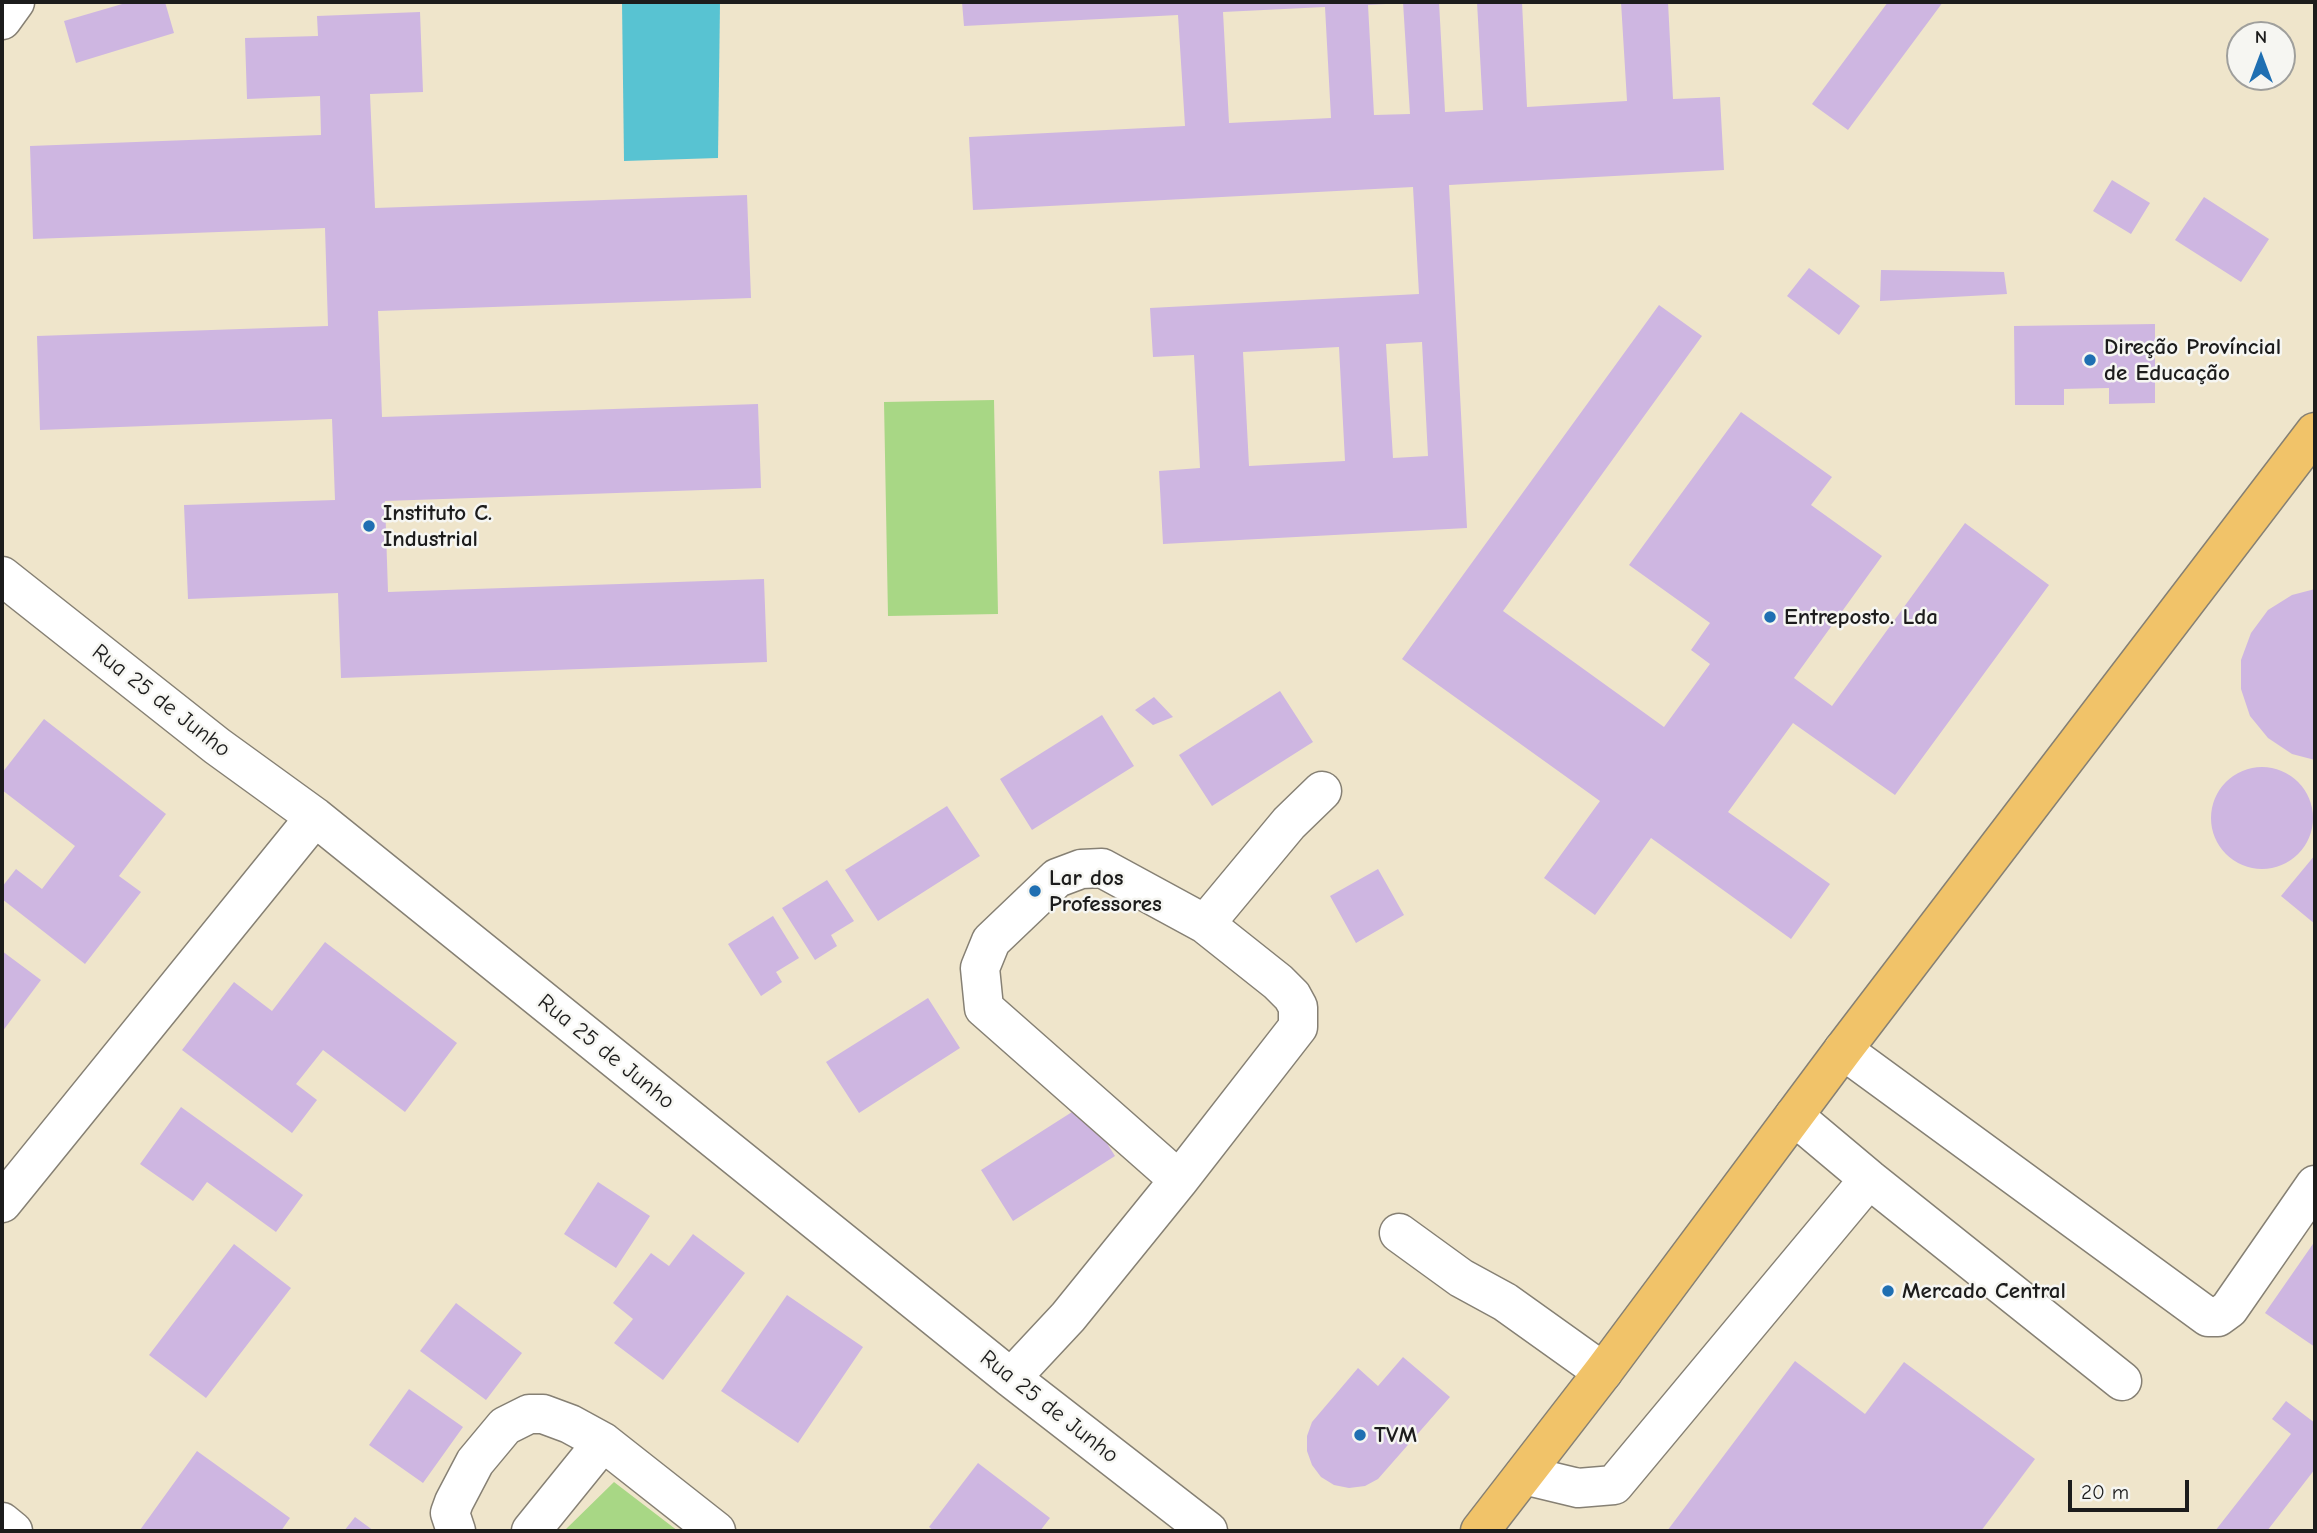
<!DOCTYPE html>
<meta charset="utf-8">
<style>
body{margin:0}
#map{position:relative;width:2317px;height:1533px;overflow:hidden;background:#efe5cb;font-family:"Comic Neue",sans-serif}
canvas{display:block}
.frame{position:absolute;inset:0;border:4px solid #1c1c1c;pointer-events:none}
.north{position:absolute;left:2226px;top:21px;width:70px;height:70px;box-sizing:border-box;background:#f6f6f2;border:2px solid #9f9f9c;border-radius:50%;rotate:0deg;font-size:19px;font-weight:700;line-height:28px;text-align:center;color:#1c1c1c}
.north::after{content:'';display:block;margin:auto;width:24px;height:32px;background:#1f6fb2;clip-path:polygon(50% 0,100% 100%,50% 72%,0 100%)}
.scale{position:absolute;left:2068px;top:1480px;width:121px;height:32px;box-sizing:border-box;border:4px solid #1c1c1c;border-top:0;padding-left:9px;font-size:21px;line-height:24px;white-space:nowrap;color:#1c1c1c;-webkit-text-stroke:5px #f6f6f2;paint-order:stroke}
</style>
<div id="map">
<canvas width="2317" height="1533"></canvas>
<div class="frame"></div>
<div class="north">N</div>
<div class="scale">20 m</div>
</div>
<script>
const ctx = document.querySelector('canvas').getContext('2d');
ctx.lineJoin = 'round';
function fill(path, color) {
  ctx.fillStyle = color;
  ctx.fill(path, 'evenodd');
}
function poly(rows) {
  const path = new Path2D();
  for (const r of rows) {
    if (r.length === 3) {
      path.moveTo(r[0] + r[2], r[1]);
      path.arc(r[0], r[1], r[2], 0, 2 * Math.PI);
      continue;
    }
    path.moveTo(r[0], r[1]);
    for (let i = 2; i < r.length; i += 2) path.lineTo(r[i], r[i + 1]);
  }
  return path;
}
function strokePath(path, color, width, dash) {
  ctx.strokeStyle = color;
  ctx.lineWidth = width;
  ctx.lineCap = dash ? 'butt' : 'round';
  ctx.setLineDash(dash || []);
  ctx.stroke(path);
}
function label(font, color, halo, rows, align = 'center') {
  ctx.font = font + ' "Comic Neue",sans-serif';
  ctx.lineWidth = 5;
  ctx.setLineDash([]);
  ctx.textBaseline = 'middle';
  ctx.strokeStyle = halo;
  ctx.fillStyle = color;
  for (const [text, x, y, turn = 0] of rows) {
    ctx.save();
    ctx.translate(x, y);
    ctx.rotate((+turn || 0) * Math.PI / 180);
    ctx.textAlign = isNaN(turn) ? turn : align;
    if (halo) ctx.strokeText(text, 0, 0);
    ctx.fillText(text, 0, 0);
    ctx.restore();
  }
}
fill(poly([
 [994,400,998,614,888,616,884,402],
 [614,1482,678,1531,564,1531]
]), '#a8d785');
fill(poly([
 [622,2,720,2,718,158,624,161]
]), '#58c3d2');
fill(poly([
 [129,2,165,2,174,33,76,63,64,21],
 [962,2,1386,2,1386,4,1368,5,1374,115,1410,114,1403,2,1439,2,1445,112,1483,110,1477,2,1522,2,1527,107,1627,101,1621,2,1668,2,1673,99,1720,97,1724,170,1449,185,1467,528,1163,544,1159,471,1200,468,1194,355,1153,357,1150,308,1419,294,1413,187,973,210,969,137,1185,126,1178,15,964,26],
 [1325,7,1331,118,1229,123,1223,12],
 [1422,342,1428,456,1393,458,1386,344],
 [1339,347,1345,461,1249,466,1243,352],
 [1888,2,1943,2,1848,130,1812,104],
 [420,12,423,92,370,94,375,208,747,195,751,298,378,311,382,417,758,404,761,488,385,501,388,592,764,579,767,662,341,678,338,593,188,599,184,505,335,500,332,419,40,430,37,336,328,326,325,228,33,239,30,146,321,135,320,96,247,99,245,38,318,36,317,16],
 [2112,180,2150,203,2131,234,2093,211],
 [2204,197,2269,239,2241,282,2175,240],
 [1809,268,1860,306,1839,335,1787,296],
 [1881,270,2004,272,2007,294,1880,301],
 [1659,305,1702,336,1503,611,1664,727,1710,664,1691,650,1710,623,1629,565,1741,412,1832,477,1811,505,1882,556,1794,678,1832,706,1965,523,2049,585,1895,795,1793,723,1728,812,1830,884,1791,939,1651,838,1595,915,1544,878,1600,801,1402,659],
 [2155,324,2155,403,2109,404,2109,388,2064,389,2064,405,2015,405,2014,326],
 [2315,589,2315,760,2292,754,2268,738,2250,716,2241,689,2241,660,2251,633,2268,610,2292,595],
 [1280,691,1313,742,1212,806,1179,755],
 [1154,697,1173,717,1153,725,1135,710],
 [1102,715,1134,766,1032,830,1000,779],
 [44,719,166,814,119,876,141,892,85,964,2,899,2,887,16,869,42,889,75,846,2,790,2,773],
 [2262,818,51],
 [947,806,980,856,878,921,845,870],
 [2315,855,2315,924,2281,896],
 [1378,869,1404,915,1356,943,1330,896],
 [827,880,854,921,831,935,837,946,815,960,782,908],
 [773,916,799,958,776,972,782,982,761,996,728,944],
 [325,942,457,1043,405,1112,323,1050,296,1084,317,1100,292,1133,182,1050,234,982,272,1011],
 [2,951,41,980,2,1032],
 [928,998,960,1048,859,1113,826,1062],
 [1083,1105,1115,1156,1013,1221,981,1170],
 [181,1107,303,1195,276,1232,207,1182,193,1201,140,1164],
 [598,1182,650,1216,616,1268,564,1234],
 [693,1234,745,1273,663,1380,614,1343,633,1319,613,1303,651,1253,669,1266],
 [2315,1241,2315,1347,2265,1313],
 [234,1244,291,1288,206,1398,149,1355],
 [787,1295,863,1347,798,1443,721,1391],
 [456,1303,522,1353,486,1400,420,1351],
 [1403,1357,1450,1397,1378,1479,1365,1486,1349,1488,1334,1485,1321,1477,1312,1465,1307,1451,1307,1436,1312,1422,1358,1368,1378,1386],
 [1795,1361,1865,1414,1904,1362,2035,1459,1981,1531,1667,1531],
 [409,1389,463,1427,423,1483,369,1445],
 [2286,1401,2315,1423,2315,1469,2267,1531,2215,1531,2291,1434,2272,1419],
 [197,1451,290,1518,281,1531,140,1530],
 [978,1463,1050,1518,1040,1531,934,1531,929,1527],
 [355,1517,374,1531,344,1531]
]), '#ceb6e1');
const minor = poly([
 [2,20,15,2],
 [2,576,217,746,315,817,1011,1378,1208,1531],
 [1205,924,1289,823,1322,791],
 [1843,1050,2208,1317,2218,1317,2229,1309,2315,1185],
 [1794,1116,1869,1179,2122,1381],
 [2,1203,315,817],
 [1399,1233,1461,1278,1505,1302,1603,1372],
 [1011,1378,1068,1317,1179,1180,1298,1027,1298,1007,1292,996,1278,982,1205,924,1102,868,1081,869,1057,878,991,941,980,968,984,1008,1179,1180],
 [1524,1475,1578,1488,1614,1485,1869,1179],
 [2,1522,13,1531],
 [456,1531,450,1513,454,1502,475,1462,505,1426,529,1414,543,1414,570,1424,603,1442,716,1531],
 [531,1531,603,1442]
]);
const major = poly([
 [1480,1531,1603,1372,1843,1050,2315,432]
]);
strokePath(minor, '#868074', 41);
strokePath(major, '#868074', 41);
strokePath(minor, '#fff', 38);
strokePath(major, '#f1c369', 38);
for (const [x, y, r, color] of [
 [2090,360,7,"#1f6fb2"],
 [369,526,7,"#1f6fb2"],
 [1770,617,7,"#1f6fb2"],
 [1035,891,7,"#1f6fb2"],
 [1888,1291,7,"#1f6fb2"],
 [1360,1435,7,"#1f6fb2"]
]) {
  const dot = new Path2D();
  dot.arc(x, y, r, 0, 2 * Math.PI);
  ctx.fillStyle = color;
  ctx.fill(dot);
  strokePath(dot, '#f6f6f2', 2.5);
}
label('bold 23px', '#1c1c1c', '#f6f6f2', [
 ["Direção Províncial",2104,347],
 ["de Educação",2104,373],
 ["Instituto C.",383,513],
 ["Industrial",383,539],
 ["Entreposto. Lda",1784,617],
 ["Lar dos",1049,878],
 ["Professores",1049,904],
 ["Mercado Central",1902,1291],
 ["TVM",1374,1435]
], 'left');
label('23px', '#1c1c1c', '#f6f6f2', [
 ["Rua 25 de Junho",161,701,38],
 ["Rua 25 de Junho",606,1052,39],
 ["Rua 25 de Junho",1049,1407,38]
]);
</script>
